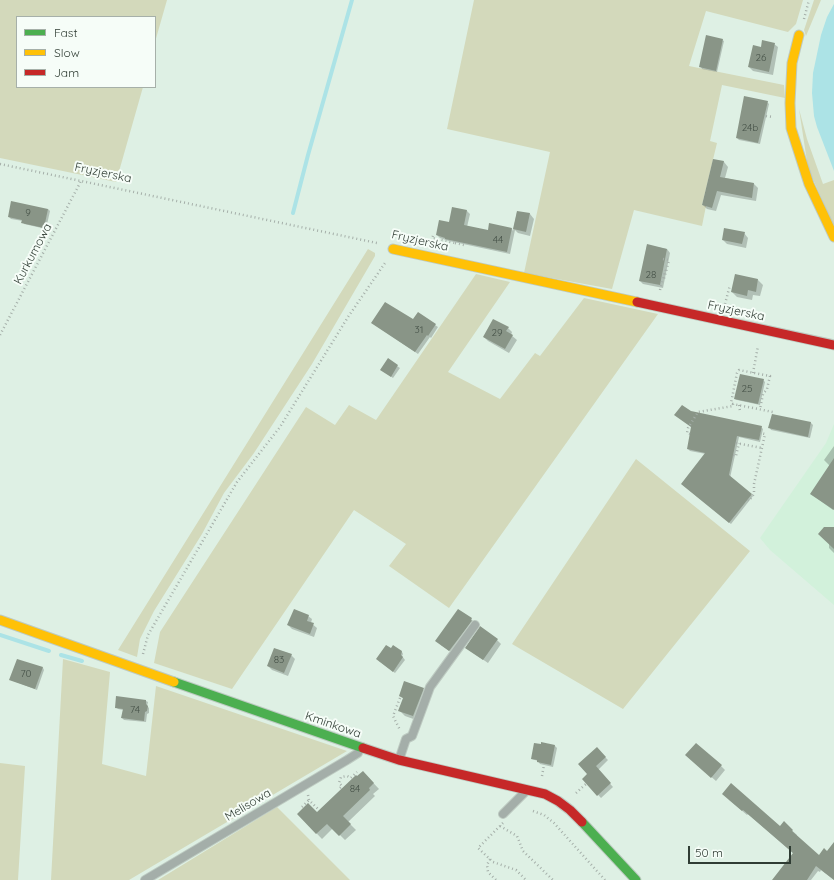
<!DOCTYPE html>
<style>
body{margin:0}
#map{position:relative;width:834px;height:880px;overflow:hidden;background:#def0e4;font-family:Quicksand,sans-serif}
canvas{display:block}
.legend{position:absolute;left:16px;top:16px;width:140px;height:72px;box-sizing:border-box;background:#f6fdf8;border:1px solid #a6b0a9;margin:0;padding:5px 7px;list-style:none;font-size:12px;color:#2f3c33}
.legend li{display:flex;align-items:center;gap:8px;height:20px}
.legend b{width:20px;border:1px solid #a6b0a9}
.scale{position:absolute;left:688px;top:846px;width:103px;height:18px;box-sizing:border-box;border:2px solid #2f3c33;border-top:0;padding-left:5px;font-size:12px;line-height:14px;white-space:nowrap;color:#2f3c33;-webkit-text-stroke:3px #f6fdf8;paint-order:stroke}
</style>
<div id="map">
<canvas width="834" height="880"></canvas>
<ul class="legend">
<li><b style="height:5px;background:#4caf50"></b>Fast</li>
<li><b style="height:5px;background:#ffc107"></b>Slow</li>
<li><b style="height:5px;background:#c62828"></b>Jam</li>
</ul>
<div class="scale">50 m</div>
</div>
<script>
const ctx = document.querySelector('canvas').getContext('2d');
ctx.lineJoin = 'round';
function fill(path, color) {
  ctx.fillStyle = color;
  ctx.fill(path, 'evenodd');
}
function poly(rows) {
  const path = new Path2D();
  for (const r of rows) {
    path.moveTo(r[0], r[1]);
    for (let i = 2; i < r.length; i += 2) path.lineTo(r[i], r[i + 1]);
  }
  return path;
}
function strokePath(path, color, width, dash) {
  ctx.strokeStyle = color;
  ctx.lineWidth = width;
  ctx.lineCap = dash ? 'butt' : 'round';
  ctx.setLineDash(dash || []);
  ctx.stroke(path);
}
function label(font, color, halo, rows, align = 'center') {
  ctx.font = font + ' Quicksand,sans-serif';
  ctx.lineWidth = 4;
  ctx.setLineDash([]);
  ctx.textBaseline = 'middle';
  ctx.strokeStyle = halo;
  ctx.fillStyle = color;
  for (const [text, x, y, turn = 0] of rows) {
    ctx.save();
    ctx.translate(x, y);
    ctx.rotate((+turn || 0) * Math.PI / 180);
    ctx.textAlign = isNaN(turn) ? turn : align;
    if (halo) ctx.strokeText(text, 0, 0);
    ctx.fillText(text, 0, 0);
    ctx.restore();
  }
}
fill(poly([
 [834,424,834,605,770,550,760,538,826,443]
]), '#d2f1db');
fill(poly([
 [0,0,167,0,155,42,155,17,17,17,17,87,143,87,116,182,0,158],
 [474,0,803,0,796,24,788,32,706,11,689,66,784,85,785,98,722,85,710,141,717,143,702,205,706,206,702,226,634,210,612,289,524,273,550,152,447,129],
 [814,0,821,0,806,36,804,30],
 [799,109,807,139,823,184,834,180,834,226,808,168],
 [368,249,375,253,375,256,312,364,254,453,224,493,202,534,154,611,140,639,137,657,118,650],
 [476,274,510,282,448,372,500,399,535,353,540,356,584,298,658,314,449,608,389,566,406,544,354,510,232,689,154,663,160,632,306,407,335,425,349,405,376,420],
 [636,459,750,551,623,709,512,644],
 [63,659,110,672,102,764,146,776,156,686,347,751,129,880,51,880],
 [0,763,25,766,18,880,0,880],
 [277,807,350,880,158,880]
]), '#d3d9bb');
fill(poly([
 [834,4,834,171,817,127,814,116,812,93,813,73,821,35,827,17]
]), '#ace3e6');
fill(poly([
 [722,40,724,41,717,72,702,69,701,67],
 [774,44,778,47,773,75,753,71,749,67,761,48],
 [767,102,769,104,760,144,739,140,737,138],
 [714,160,724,162,728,167,725,178,754,184,758,188,756,201,721,195,716,211,707,209,703,205],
 [453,208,467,211,470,214,467,227,488,231,512,229,513,231,517,212,530,214,534,219,530,236,518,233,515,230,510,254,449,241,440,238,437,235,449,224],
 [48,209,50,211,46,229,24,224,23,221,11,219,9,217],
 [744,233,748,238,746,248,727,244,723,240],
 [647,245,667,249,670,253,663,288,643,284,640,281],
 [758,280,763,285,760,296,753,295,752,300,737,297,732,292],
 [413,321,435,325,438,327,431,338,430,337,418,354,372,323],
 [508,328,512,332,511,335,517,340,509,353,488,341,484,337],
 [388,360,400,368,393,378,383,371],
 [763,380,765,382,760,405,737,400,735,399],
 [690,412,761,427,763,429,760,442,739,437,730,478,753,496,731,524,684,486,706,454,690,451,688,449,692,427],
 [772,415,811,423,813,425,810,438,771,430,770,428],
 [834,446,834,508,833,510,811,494,830,466,824,460],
 [834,528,834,553,829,548,829,543],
 [308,616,312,619,311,623,317,628,314,637,292,629,288,625],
 [471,619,475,623,454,654,441,645],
 [497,640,501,644,488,663,466,648],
 [391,650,402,652,403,654,402,656,405,660,395,673,379,661],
 [291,655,295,659,288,676,272,670,268,666],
 [18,660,43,668,44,670,37,690,11,680],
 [423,689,429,694,419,721,405,716,399,710,404,699,400,696],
 [117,697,146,701,148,702,147,706,149,708,149,713,147,714,146,722,124,720,122,718,123,710,118,709,116,707],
 [542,743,555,746,557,748,553,767,540,764,538,761,532,759],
 [597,749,608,760,598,770,613,787,601,798,583,779,589,774],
 [691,759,721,766,725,770,716,781],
 [363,772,379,789,373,794,375,796,348,822,356,830,345,840,333,828,322,839,298,814,317,813],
 [728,799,780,827,784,823,797,835,797,836,819,856,834,849,834,880,821,870,820,872,818,871,811,880,773,880,794,854,748,814,747,815]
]), '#0003');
strokePath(poly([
 [293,213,308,155,352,0],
 [0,635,49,651],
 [61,655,82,661]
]), '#ace3e6', 4);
fill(poly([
 [706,35,723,39,716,71,699,67],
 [762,40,775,43,769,72,748,67,753,45,761,47],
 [744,96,768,101,758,143,736,138],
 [713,159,724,161,720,177,754,183,752,198,717,191,712,208,702,205],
 [11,201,48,209,44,228,21,223,22,220,8,217],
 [452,207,467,210,464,225,488,230,489,223,512,228,507,252,445,239,445,238,436,235,439,220,449,222],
 [517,211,530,213,526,232,513,229],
 [724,228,745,232,742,244,722,240],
 [647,244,667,249,660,285,639,281],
 [735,274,758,279,756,292,748,290,747,296,731,292],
 [385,302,413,319,418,312,436,324,428,336,427,335,415,352,371,323],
 [493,319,509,327,506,331,513,335,505,349,483,337],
 [388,358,398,365,391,377,380,370],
 [740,374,764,379,758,404,734,399],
 [682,405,691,411,762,426,759,440,737,436,729,475,752,494,729,523,681,484,705,453,687,449,691,427,674,415],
 [772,414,811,422,808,437,768,428],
 [834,458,834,510,810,494],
 [824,527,834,527,834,549,818,534],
 [294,609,309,615,307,621,314,623,310,634,287,625],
 [458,609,472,618,471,620,472,621,449,651,435,641],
 [480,626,498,639,483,660,465,648],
 [386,645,391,648,393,645,402,651,401,655,403,657,393,672,376,659],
 [274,648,292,654,284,673,267,666],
 [17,659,43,667,35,689,9,680],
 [404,681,424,688,413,716,398,711,403,698,399,696],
 [116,696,146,700,146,704,148,706,147,711,145,712,144,721,121,718,123,709,115,708],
 [541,742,555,745,551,765,537,762,537,760,531,759,534,743,541,744],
 [696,743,722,765,711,778,685,755],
 [597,747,606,757,596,766,611,783,597,796,582,779,587,774,578,764],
 [363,771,374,783,369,788,370,790,343,816,351,824,339,836,327,824,316,834,297,814,308,803,317,812,356,775,357,776],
 [731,783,780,826,784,821,793,830,792,831,819,855,824,848,827,851,834,842,834,880,816,866,807,880,772,880,793,853,743,810,742,811,722,794]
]), '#899587');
const lane = poly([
 [399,760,406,739,412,736,430,687,475,625],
 [503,814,525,792],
 [145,880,347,760,358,753,359,749]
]);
const fast = poly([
 [174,682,363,748],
 [582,822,636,880]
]);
const slow = poly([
 [799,35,792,63,790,103,791,128,809,184,834,237],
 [393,249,637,302],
 [0,620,174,682]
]);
const jam = poly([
 [637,302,834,345],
 [363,748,399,760,545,794,558,801,570,810,582,822]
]);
strokePath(lane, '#bdcac1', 10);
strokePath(fast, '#bdcac1', 11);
strokePath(slow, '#bdcac1', 11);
strokePath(jam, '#bdcac1', 11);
strokePath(poly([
 [804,19,809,0],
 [766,116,773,117],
 [0,164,377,243],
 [433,236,432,238,455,243,454,245],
 [455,243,464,245],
 [663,259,669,260,664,279],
 [660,290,665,270],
 [725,304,730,285],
 [0,335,81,181],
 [753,373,758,346],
 [733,404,731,403,737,373,739,370,770,376,767,389,763,394,760,409],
 [739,405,740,411],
 [690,434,687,433,688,428,698,412,733,406,733,404,773,412,774,410],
 [736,443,762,448],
 [733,455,736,456,739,443],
 [748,500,749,501,754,494,754,484,765,434,760,433],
 [143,654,148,635,237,482,280,427,348,317,385,263],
 [400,698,393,716,400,730],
 [542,776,544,765],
 [340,788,342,786,339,783,341,777,347,776,351,778,357,772],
 [576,793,586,784],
 [308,795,309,800,318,809],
 [302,807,309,800],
 [533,811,544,815,554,823,605,880],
 [503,823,478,848,493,862,516,870,526,880],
 [500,826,517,836,523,851,553,880],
 [490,859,487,865,488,872,496,880]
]), '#a5afa9', 2.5, [1, 3]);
strokePath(lane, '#a4aea9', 8);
strokePath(fast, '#4caf50', 9);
strokePath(slow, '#ffc107', 9);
strokePath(jam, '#c62828', 9);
label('10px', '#465248', null, [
 ["26",761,58],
 ["24b",750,128],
 ["9",28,213],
 ["44",498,240],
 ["28",651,275],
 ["31",419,330],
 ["29",497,333],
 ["25",747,389],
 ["83",279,660],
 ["70",26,674],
 ["74",135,710],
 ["84",355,789]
]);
label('12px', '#2f3c33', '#f6fdf8', [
 ["Fryzjerska",103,173,12],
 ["Fryzjerska",420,241,13],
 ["Kurkumowa",33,254,-62],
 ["Fryzjerska",736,311,12],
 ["Kminkowa",333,725,19],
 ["Melisowa",248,805,-31]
]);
</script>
